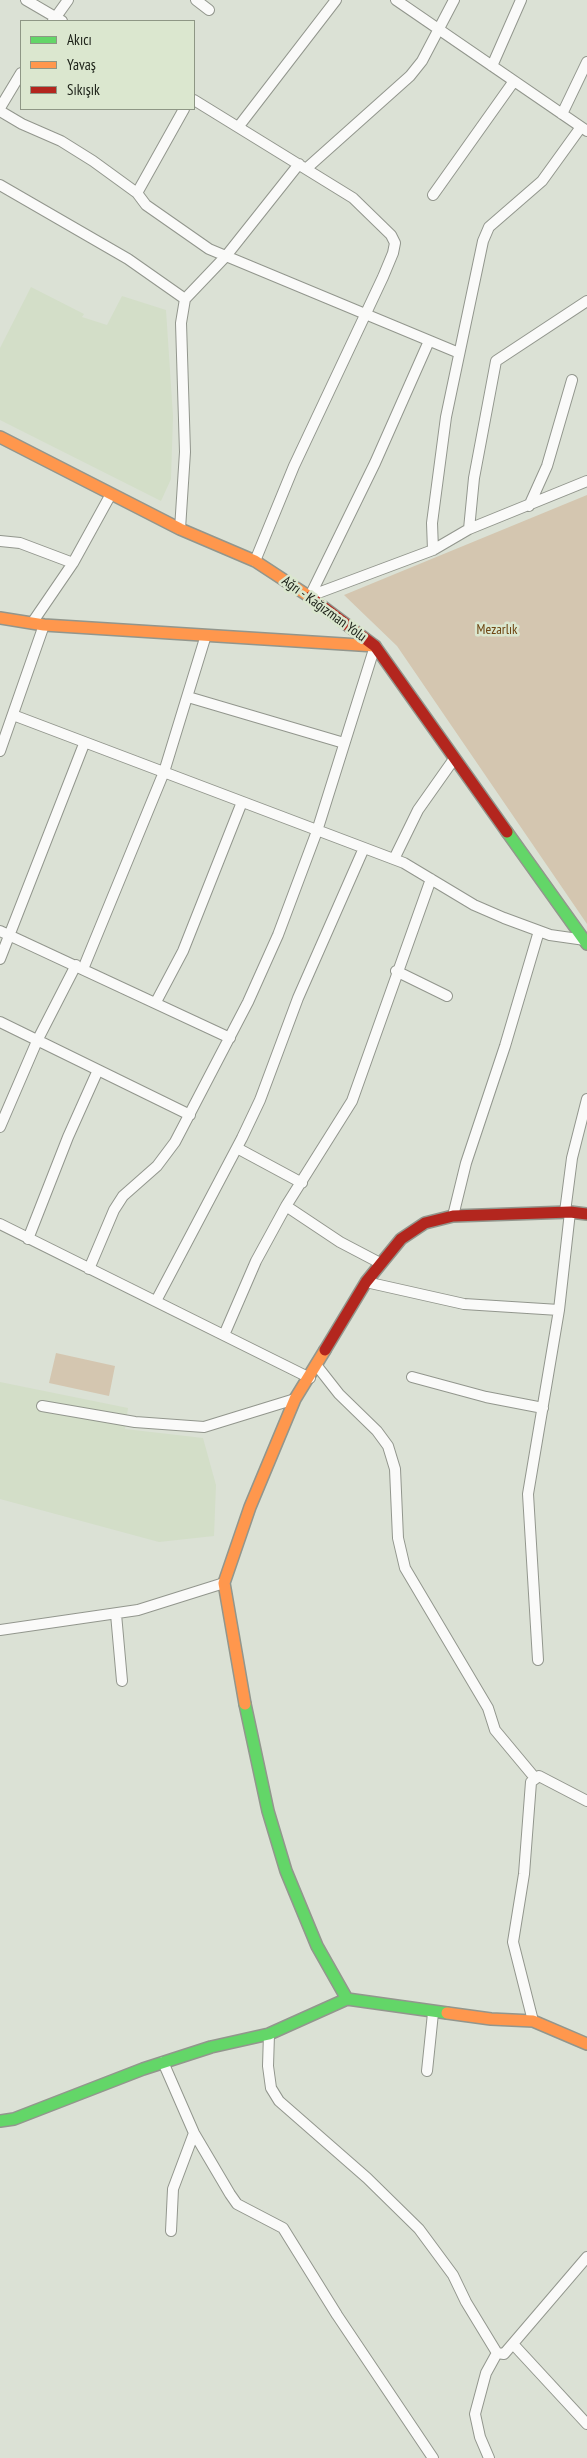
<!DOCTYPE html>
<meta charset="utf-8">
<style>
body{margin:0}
#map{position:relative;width:587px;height:2458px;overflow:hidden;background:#dbe1d5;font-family:"PT Sans Narrow",sans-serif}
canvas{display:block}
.legend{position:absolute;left:20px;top:20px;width:175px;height:90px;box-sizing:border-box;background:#dbe7cf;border:1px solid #8e9785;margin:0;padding:6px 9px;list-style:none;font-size:15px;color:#1a1f16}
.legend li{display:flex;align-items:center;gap:10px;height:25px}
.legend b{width:25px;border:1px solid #8e9785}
</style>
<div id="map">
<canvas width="587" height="2458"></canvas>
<ul class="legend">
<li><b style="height:6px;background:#63d668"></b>Akıcı</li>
<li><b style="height:6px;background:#ff974d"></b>Yavaş</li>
<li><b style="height:6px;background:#b3261e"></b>Sıkışık</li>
</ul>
</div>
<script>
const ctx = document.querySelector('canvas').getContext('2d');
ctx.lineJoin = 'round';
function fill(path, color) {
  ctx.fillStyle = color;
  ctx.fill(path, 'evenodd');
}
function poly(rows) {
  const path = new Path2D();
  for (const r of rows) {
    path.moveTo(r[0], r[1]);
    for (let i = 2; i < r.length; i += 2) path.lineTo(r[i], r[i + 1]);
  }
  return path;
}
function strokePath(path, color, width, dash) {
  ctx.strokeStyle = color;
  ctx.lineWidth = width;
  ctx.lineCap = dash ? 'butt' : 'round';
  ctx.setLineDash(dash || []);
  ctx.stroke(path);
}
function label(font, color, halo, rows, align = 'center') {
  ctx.font = font + ' "PT Sans Narrow",sans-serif';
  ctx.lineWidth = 5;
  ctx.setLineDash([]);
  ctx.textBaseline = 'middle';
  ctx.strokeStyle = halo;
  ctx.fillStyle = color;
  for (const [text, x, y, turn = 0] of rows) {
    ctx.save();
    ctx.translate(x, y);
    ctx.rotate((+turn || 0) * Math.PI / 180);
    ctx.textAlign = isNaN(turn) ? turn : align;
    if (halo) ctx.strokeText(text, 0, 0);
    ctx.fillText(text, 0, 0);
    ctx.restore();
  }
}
fill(poly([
 [31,287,84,314,82,317,107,325,122,296,166,310,173,416,171,479,161,501,0,420,0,348],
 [0,1382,128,1408,125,1429,203,1438,216,1485,214,1536,159,1542,0,1499]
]), '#d3dec8');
fill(poly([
 [587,495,587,924,397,646,344,595],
 [56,1353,115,1366,109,1396,49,1383]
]), '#d4c6b0');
const street = poly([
 [26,0,62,21],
 [196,0,209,10],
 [396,0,587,131],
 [53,21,68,0],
 [492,66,521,0],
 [194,100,353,198,391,235,395,243,393,253,383,277,294,466,255,561],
 [0,108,21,73],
 [0,111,22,124,61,141,93,161,137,193,146,205,209,249,459,353],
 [562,114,587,62],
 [239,126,336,0],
 [307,168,410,76,422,61,454,0],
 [0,185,128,259,185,299,181,323,185,452,180,529],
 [137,193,184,109],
 [433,195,514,81],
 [185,299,226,256,299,164],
 [529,506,547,466,572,380],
 [469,529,474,478,496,361,587,301],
 [0,541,20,543,73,563],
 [433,550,432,523,446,417,483,241,489,227,542,181,581,127],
 [310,596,433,550,469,529,587,481],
 [310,596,375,463,429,341],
 [32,623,73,563,111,494],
 [188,697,344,743],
 [13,715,404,863,474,905,504,918,550,935,585,940],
 [0,751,44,625],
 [394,859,418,810,454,759],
 [0,931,230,1038],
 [0,959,84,744],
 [83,969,164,772,206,635],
 [396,971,447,996],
 [156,1002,183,951,242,802],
 [0,1022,190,1115],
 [0,1127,37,1041,76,965],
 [237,1148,302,1183],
 [286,1206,340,1242,380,1263],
 [565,1212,572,1158,587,1099],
 [453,1216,466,1163,505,1046,539,931],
 [0,1224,310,1378],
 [28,1239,68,1137,98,1070],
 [89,1269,114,1210,123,1196,157,1166,175,1142,248,1002,278,935,317,831,375,646],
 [366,1282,464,1304,559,1310],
 [156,1301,242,1138,260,1100,298,998,364,848],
 [224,1335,256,1261,286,1206,352,1101,431,879],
 [317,1366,339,1394,377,1431,388,1446,395,1469,398,1538,405,1568,488,1708,495,1730,535,1778],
 [412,1377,486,1397,543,1408],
 [42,1406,135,1422,204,1427,295,1399],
 [116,1614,122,1681],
 [0,1630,138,1610,224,1583],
 [538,1660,528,1494,559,1310,570,1212],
 [533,2021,513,1942,524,1874,531,1782,539,1776,587,1801],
 [269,2034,268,2066,271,2088,279,2101,367,2178,419,2229,453,2275,466,2302,497,2353,504,2354,587,2257],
 [163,2062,194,2133,230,2194,237,2204,283,2228,337,2315,433,2458],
 [427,2071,433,2013],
 [171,2231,173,2189,194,2133],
 [513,2344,587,2424],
 [489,2458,480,2437,475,2414,486,2373,497,2353]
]);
const fast = poly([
 [507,832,587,944],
 [245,1704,268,1811,286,1871,317,1946,347,1999],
 [0,2121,14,2119,143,2069,211,2047,269,2034,347,1999,447,2013]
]);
const slow = poly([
 [0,437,180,529,255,561,310,597],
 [0,618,44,625,375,646],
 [245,1704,224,1583,250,1507,295,1399,325,1350],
 [447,2013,491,2019,533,2021,587,2044]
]);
const jam = poly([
 [310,597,375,646,507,832],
 [325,1350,366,1282,401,1239,425,1223,453,1216,570,1212,587,1214]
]);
strokePath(street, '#92968d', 12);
strokePath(fast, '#92968d', 14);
strokePath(slow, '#92968d', 14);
strokePath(jam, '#92968d', 14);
strokePath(street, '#fafaf9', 10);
strokePath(fast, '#63d668', 11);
strokePath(slow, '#ff974d', 11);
strokePath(jam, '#b3261e', 11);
label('14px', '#1a1f16', '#dbe7cf', [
 ["Ağrı - Kağızman Yolu",324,609,36]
]);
label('14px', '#6d4511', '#dbe7cf', [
 ["Mezarlık",497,630]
]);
</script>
